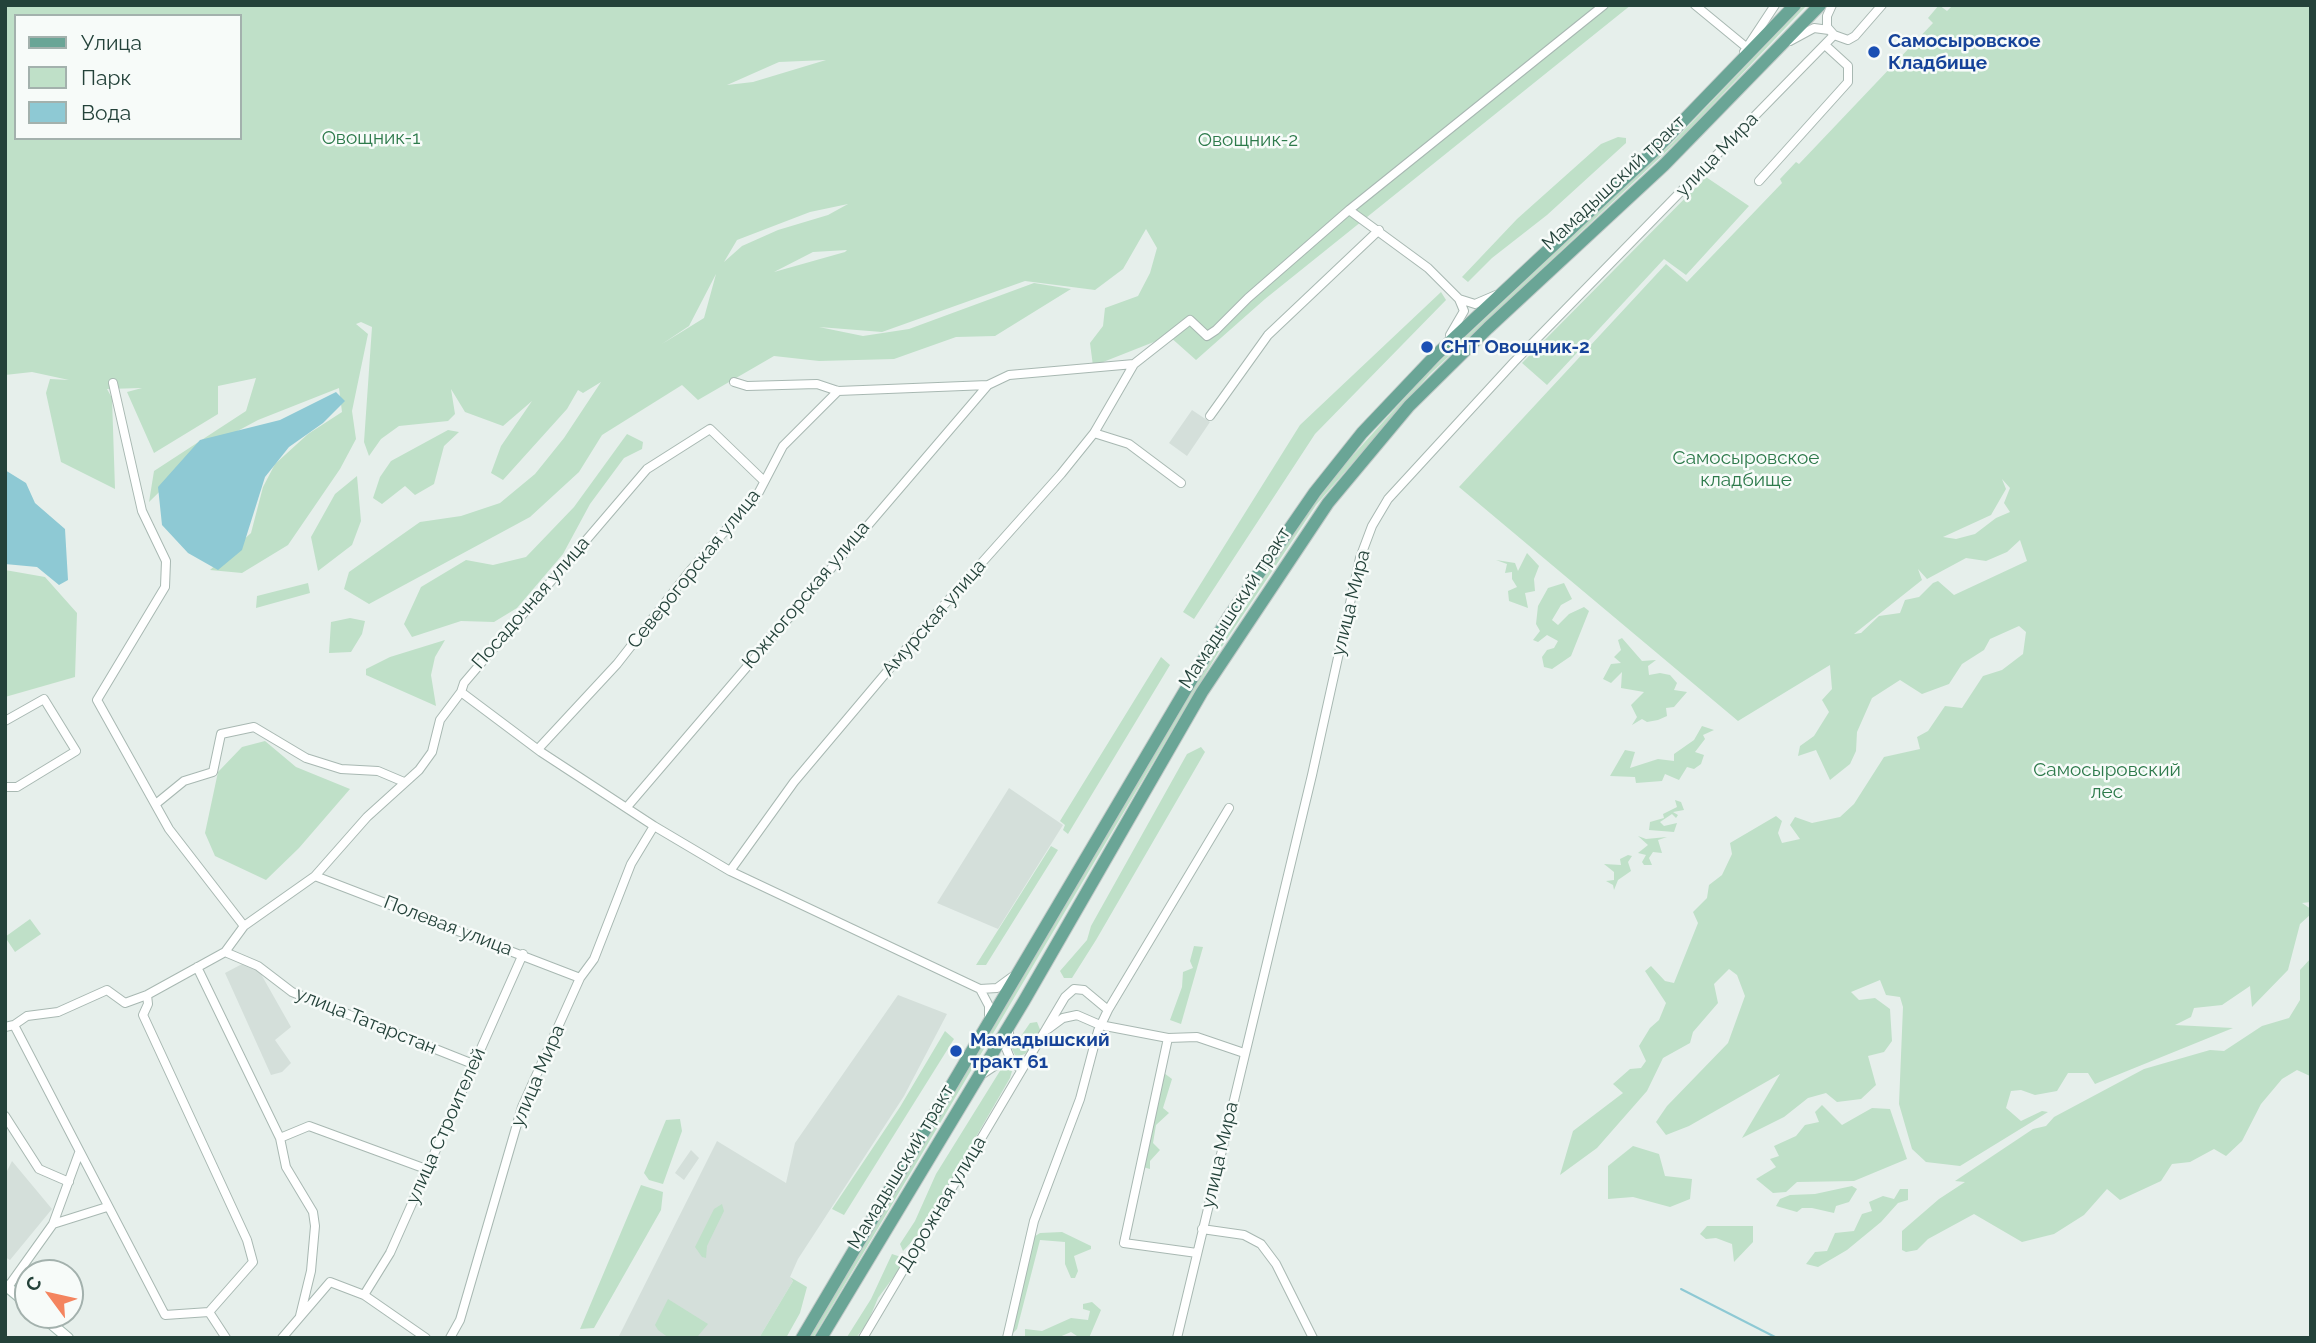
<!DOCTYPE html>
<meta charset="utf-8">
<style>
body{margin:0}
#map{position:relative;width:2316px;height:1343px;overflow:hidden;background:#e6efeb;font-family:Raleway,sans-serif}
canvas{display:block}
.frame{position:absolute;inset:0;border:7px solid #24423a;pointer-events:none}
.legend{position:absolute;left:14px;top:14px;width:228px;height:126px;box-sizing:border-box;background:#f7fbf9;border:2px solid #a3b1ad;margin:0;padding:9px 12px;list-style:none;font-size:21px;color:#24423a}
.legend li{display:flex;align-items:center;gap:14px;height:35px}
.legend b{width:35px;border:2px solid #a3b1ad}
.north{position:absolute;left:14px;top:1259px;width:70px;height:70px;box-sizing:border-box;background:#f7fbf9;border:2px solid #a3b1ad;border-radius:50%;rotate:303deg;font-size:19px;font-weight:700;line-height:28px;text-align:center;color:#24423a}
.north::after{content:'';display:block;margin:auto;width:24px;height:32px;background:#f4845f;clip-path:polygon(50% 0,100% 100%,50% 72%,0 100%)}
</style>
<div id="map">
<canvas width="2316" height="1343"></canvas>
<div class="frame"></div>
<ul class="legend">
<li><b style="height:9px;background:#6aa596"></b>Улица</li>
<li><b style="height:19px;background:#bfe0c8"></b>Парк</li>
<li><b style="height:19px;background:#8ec9d4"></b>Вода</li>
</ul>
<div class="north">С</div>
</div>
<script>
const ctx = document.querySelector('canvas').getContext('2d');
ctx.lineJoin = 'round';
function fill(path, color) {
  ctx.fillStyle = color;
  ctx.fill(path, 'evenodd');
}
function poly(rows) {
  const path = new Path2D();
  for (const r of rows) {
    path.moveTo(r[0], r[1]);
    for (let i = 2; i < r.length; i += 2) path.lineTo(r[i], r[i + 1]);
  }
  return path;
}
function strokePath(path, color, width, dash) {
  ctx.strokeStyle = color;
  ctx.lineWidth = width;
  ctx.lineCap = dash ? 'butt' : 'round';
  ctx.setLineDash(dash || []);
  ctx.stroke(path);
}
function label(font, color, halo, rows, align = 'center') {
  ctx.font = font + ' Raleway,sans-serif';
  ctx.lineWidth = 5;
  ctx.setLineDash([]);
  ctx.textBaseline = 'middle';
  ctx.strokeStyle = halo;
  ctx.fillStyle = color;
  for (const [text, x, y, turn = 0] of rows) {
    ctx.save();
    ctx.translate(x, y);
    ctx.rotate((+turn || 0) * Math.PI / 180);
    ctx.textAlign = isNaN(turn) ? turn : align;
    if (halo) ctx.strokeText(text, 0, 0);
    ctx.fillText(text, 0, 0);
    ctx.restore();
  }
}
fill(poly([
 [1192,410,1210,422,1187,456,1169,443],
 [1009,788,1063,825,998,929,937,903],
 [244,963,257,967,291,1027,275,1040,291,1063,282,1072,271,1075,225,973],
 [898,995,947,1014,904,1096,798,1259,790,1277,793,1281,759,1338,618,1338,717,1141,786,1183,795,1143],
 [691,1150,699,1158,684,1180,675,1173],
 [12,1161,52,1209,10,1260,5,1257,5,1175]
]), '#d4dfda');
fill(poly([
 [5,5,1127,7,1631,5,1265,299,1196,360,1169,336,1093,366,1090,343,1103,326,1105,308,1138,296,1150,273,1157,248,1146,229,1123,269,1095,290,1025,281,882,332,819,327,863,336,909,329,1034,283,1071,289,995,336,956,337,894,359,819,361,774,356,698,400,682,385,602,435,579,472,530,517,369,604,344,589,349,572,420,522,461,516,500,503,535,474,564,438,601,382,583,393,578,390,567,409,503,480,491,473,501,446,532,401,503,426,465,412,451,389,455,414,448,421,399,426,381,439,369,456,364,442,372,327,361,322,356,324,368,334,352,411,356,439,340,469,288,545,242,573,210,570,251,533,263,487,275,464,308,434,342,412,339,388,258,420,202,450,149,502,154,471,246,411,256,378,218,386,218,414,154,453,127,392,142,388,107,389,112,398,115,489,61,462,46,393,50,379,69,380,32,372,5,375],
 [16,16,240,16,240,138,16,138],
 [826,60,753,82,727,85,779,62],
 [848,204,828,215,778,230,742,246,724,262,737,240,810,212],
 [847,250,845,252,774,272,813,252],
 [716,274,704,318,662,344,689,326],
 [1804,5,1807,5,1687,132,1430,374,1316,505,1219,651,813,1338,809,1338,1189,694,1301,521,1346,463,1428,372,1672,143],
 [1939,5,1947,11,1953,5,2311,5,2311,902,2302,903,2311,909,2311,914,2300,924,2288,970,2252,1007,2250,986,2222,1005,2194,1008,2191,1017,2175,1025,2233,1028,2095,1084,2088,1073,2068,1073,2057,1091,2035,1095,2021,1090,2011,1091,2006,1108,2021,1121,2042,1111,2048,1112,1960,1166,1926,1162,1912,1149,1899,1104,1903,1007,1900,997,1886,995,1880,980,1851,992,1859,1000,1875,998,1890,1009,1892,1041,1884,1052,1868,1056,1876,1085,1861,1099,1837,1102,1826,1093,1808,1098,1784,1117,1742,1138,1780,1074,1689,1126,1666,1135,1656,1122,1667,1106,1728,1043,1745,996,1737,975,1729,969,1714,984,1718,1003,1693,1032,1690,1043,1663,1058,1647,1091,1597,1148,1560,1175,1573,1131,1623,1093,1613,1084,1630,1069,1641,1068,1646,1061,1639,1046,1650,1028,1659,1020,1666,1003,1645,971,1651,966,1665,981,1674,983,1698,923,1693,912,1707,898,1709,885,1722,875,1732,854,1730,843,1776,816,1782,821,1778,833,1782,843,1800,839,1790,825,1795,817,1812,823,1840,817,1854,804,1884,757,1920,749,1917,737,1928,731,1945,706,1962,708,1983,676,2002,670,2023,654,2026,632,2019,626,1990,639,1984,650,1962,664,1949,684,1922,694,1900,680,1872,698,1857,732,1856,751,1850,764,1830,780,1816,750,1798,756,1800,746,1814,736,1829,712,1822,700,1832,689,1830,665,1738,721,1459,487,1666,264,1687,282,1782,183,1780,179,1796,162,1799,164,1933,23,1928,18],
 [2002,479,2010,488,2004,503,2010,512,1996,518,1975,534,1956,539,1943,537,1991,515,2006,489],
 [2020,540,2027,561,1954,595,1938,581,1933,583,1919,597,1905,600,1900,613,1879,616,1861,633,1854,634,1922,580,1918,569,1927,579,1966,558,1986,561,2007,552],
 [1618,137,1626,138,1626,143,1547,215,1492,258,1468,282,1462,277,1517,219,1601,144],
 [1706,177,1749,206,1686,275,1664,259,1547,385,1522,363],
 [1441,292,1446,300,1315,434,1194,619,1183,612,1300,425],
 [448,430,459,432,444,446,434,484,415,495,405,486,382,504,373,498,380,477,391,461],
 [627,434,643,442,642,449,624,458,590,504,563,554,517,608,494,622,461,621,412,637,404,624,421,587,466,560,493,565,526,557,574,507],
 [357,476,361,521,352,545,318,571,311,537,335,494],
 [1527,553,1539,566,1534,579,1535,591,1525,593,1528,608,1509,601,1508,591,1517,587,1512,579,1512,572,1505,573,1507,564,1496,560,1515,563,1518,571],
 [5,570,45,577,77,613,75,677,5,697],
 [308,583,310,593,256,608,257,596],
 [1564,583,1572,599,1561,605,1552,620,1558,625,1569,614,1584,607,1589,611,1571,656,1552,669,1544,667,1542,657,1547,650,1554,648,1558,641,1547,635,1538,642,1533,640,1540,631,1536,624,1538,606,1548,588],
 [350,618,365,621,362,634,351,652,329,653,331,622],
 [1622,638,1642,661,1656,660,1648,666,1649,675,1660,673,1670,675,1677,683,1674,690,1687,692,1674,707,1666,708,1667,716,1658,720,1647,722,1642,719,1632,725,1637,717,1631,705,1644,692,1621,688,1622,672,1611,683,1603,679,1611,664,1621,663,1614,657,1621,650,1618,640],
 [445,640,435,657,431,675,436,706,366,675,366,669,390,657],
 [1161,657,1170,665,1068,834,1063,830,1065,825,1060,821],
 [1702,726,1714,730,1703,735,1705,739,1695,752,1704,755,1701,764,1694,769,1687,767,1679,780,1665,774,1662,781,1636,783,1635,777,1610,776,1625,750,1635,752,1630,768,1658,759,1674,761,1674,754,1694,740],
 [265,741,296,767,350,789,299,848,266,880,215,856,205,833,218,772,242,747],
 [1201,747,1205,752,1096,940,1072,978,1064,978,1060,971,1087,940,1091,926,1187,754],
 [1675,800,1681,802,1684,810,1673,812,1678,815,1676,818,1672,814,1660,822,1664,826,1677,823,1674,832,1649,830,1650,822,1664,818,1663,814,1677,807],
 [1638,836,1646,839,1667,837,1658,840,1662,853,1653,852,1649,858,1652,865,1644,865,1642,862,1646,855,1638,853,1648,845],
 [1051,846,1058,850,986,965,976,965],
 [1628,855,1632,856,1628,862,1631,871,1618,880,1614,890,1613,885,1606,881,1614,880,1614,872,1604,864,1621,865,1620,859],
 [30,919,41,934,15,952,5,937],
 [1194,946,1203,947,1181,1024,1170,1020,1182,987,1183,972,1193,968,1190,961],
 [2311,958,2311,1087,2310,1076,2297,1070,2282,1079,2261,1104,2242,1141,2226,1156,2214,1149,2190,1162,2172,1164,2161,1181,2120,1200,2107,1189,2084,1215,2054,1234,2022,1242,1974,1214,1928,1239,1917,1250,1906,1252,1902,1250,1902,1231,1939,1199,1965,1182,1955,1181,2033,1129,2046,1126,2054,1117,2144,1069,2210,1050,2224,1051,2262,1026,2289,1018,2300,1000,2300,970],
 [1037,1022,1041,1032,1025,1054,1016,1057,1012,1049,1030,1023],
 [945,1031,954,1039,844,1215,832,1209,900,1107],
 [1003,1066,1012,1071,1010,1078,921,1232,903,1251,900,1244,915,1221,936,1174],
 [1164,1073,1172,1079,1163,1108,1169,1113,1156,1125,1153,1143,1160,1150,1150,1161,1150,1169,1143,1167],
 [1822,1105,1842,1125,1872,1108,1890,1109,1907,1159,1854,1181,1797,1182,1786,1192,1773,1193,1756,1179,1776,1167,1770,1159,1779,1156,1774,1146,1796,1136,1805,1125,1819,1122,1815,1112],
 [680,1119,682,1131,663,1184,649,1180,644,1173,666,1120],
 [1633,1146,1659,1154,1665,1176,1692,1179,1690,1199,1670,1207,1633,1197,1608,1199,1608,1166],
 [641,1185,663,1192,661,1210,594,1328,580,1329],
 [1852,1186,1857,1189,1849,1202,1836,1206,1834,1213,1812,1208,1802,1208,1797,1212,1776,1206,1780,1199,1790,1195,1815,1194],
 [1900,1189,1908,1189,1908,1200,1898,1203,1881,1222,1847,1250,1818,1267,1806,1264,1815,1252,1827,1251,1835,1233,1854,1231,1862,1214,1872,1211,1869,1202,1883,1196,1894,1199],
 [722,1204,724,1211,707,1246,706,1258,702,1257,695,1247,714,1209],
 [1707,1226,1753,1226,1753,1242,1734,1262,1732,1244,1716,1238,1706,1239,1700,1234],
 [1062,1232,1091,1246,1091,1249,1074,1256,1078,1271,1075,1278,1071,1278,1065,1264,1065,1242,1040,1240,1017,1329,1011,1335,1032,1238,1040,1233],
 [892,1254,901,1257,901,1267,878,1298,868,1322,856,1338,847,1337,871,1299],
 [790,1277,807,1287,800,1313,786,1338,759,1338,793,1281],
 [668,1299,708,1324,698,1336,669,1338,658,1330,655,1325],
 [1092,1302,1101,1310,1089,1338,1080,1338,1071,1332,1057,1338,1025,1336,1025,1329,1042,1331,1071,1318,1088,1320,1090,1311,1083,1309,1083,1304]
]), '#bfe0c8');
fill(poly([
 [336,392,345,401,323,423,289,447,265,477,242,550,218,570,188,553,162,525,158,487,200,440,280,420],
 [5,470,26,483,35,503,65,529,68,580,59,585,37,567,5,564]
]), '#8ec9d4');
strokePath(poly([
 [1681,1289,1777,1338]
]), '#8ec9d4', 2);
const street = poly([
 [1695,5,1746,47],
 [1832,5,1827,16,1827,27,1834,35,1848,40,1855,36,1882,5],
 [1790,41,1814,28,1829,30],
 [1744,52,1775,5],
 [1759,181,1848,82,1848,66,1825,45],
 [1349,210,1428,268,1459,299,1475,304,1496,295],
 [1450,335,1464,311,1459,299],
 [734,382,747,386,817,384,838,391,988,385,1009,375,1134,364],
 [113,383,142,511,166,561,165,587,97,700,169,829,244,926],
 [1210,416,1268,335,1379,230],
 [1094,433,1129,444,1181,483],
 [461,692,541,752,654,826,730,871,980,989,989,1006,989,1020],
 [5,721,44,699,76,751,17,787,5,787],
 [539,748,617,664,689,572,759,492,783,446,838,391],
 [157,803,184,781,213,772,221,734,254,727,306,758,341,769,378,771,404,782],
 [627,807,988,385],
 [730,871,794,782,928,623,1061,474,1094,433,1134,364,1190,320,1207,336,1216,330,1248,298,1349,210,1604,5],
 [315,876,580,978],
 [225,952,258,966,292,992,473,1064],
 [197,967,280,1138,286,1167,313,1212,315,1226,311,1271,300,1316],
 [980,989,997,988,1012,977],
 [1108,1010,1229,808],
 [14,1025,165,1315,209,1312,253,1262,247,1240,143,1015,148,1004,147,995],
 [5,1027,14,1025,27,1016,58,1012,107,990,125,1003,147,995,225,952,244,926,315,876,367,817,419,770,432,752,440,720,461,692,464,683,647,469,710,429,764,481],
 [1048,1029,1063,1018,1077,1015,1100,1025,1168,1038,1197,1037,1244,1053],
 [1009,1033,1006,1048,1012,1063],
 [1168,1038,1124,1243,1197,1253],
 [984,1073,999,1063,1012,1063,1022,1069],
 [5,1116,39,1169,69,1182],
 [280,1138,309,1126,426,1169],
 [53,1224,79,1153],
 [1202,1229,1244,1235,1261,1244,1276,1264,1313,1338],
 [8,1287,53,1224,107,1207],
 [364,1295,390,1253,523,954],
 [209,1312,226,1338],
 [282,1338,330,1282,364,1295,426,1338],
 [450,1338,460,1320,522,1107,580,978,594,959,631,864,654,826],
 [863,1338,1065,997,1074,989,1084,990,1108,1010,1098,1031,1080,1099,1034,1221,1007,1338],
 [1177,1338,1312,775,1360,558,1372,526,1388,499,1514,362,1834,35]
]);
const secondary = poly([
 [5,1285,28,1304],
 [41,1315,68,1338]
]);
const primary = poly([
 [802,1338,1228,618,1315,492,1362,433,1436,355,1653,152,1795,5],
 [821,1338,1024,1001,1202,692,1328,503,1409,406,1488,328,1664,165,1820,5]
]);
strokePath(street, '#a8b8b2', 10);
strokePath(secondary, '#a4bbb3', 12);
strokePath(primary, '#c2cac8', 14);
strokePath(street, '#fff', 8);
strokePath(secondary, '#fff', 10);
strokePath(primary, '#6aa596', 12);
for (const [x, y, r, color] of [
 [1874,52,7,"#1a4fb4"],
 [1427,347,7,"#1a4fb4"],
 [956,1051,7,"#1a4fb4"]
]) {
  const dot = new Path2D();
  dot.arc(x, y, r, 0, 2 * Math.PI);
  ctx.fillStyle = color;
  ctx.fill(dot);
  strokePath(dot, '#f7fbf9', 2.5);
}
label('bold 19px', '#164399', '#f7fbf9', [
 ["Самосыровское",1888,41],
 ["Кладбище",1888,63],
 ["СНТ Овощник-2",1441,347],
 ["Мамадышский",970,1040],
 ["тракт 61",970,1062]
], 'left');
label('19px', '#2d7a4b', '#f7fbf9', [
 ["Овощник-1",371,138],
 ["Овощник-2",1248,140],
 ["Самосыровское",1746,458],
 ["кладбище",1746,480],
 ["Самосыровский",2107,770],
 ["лес",2107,792]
]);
label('19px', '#24423a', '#f7fbf9', [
 ["улица Мира",1717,155,-46],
 ["Мамадышский тракт",1614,183,-43],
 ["Северогорская улица",694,569,-51],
 ["Южногорская улица",806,595,-50],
 ["Посадочная улица",531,603,-49],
 ["улица Мира",1351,603,-76],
 ["Мамадышский тракт",1235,608,-57],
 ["Амурская улица",934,618,-49],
 ["Полевая улица",448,926,21],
 ["улица Татарстан",366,1021,22],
 ["улица Мира",538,1076,-67],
 ["улица Строителей",446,1126,-66],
 ["улица Мира",1220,1155,-77],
 ["Мамадышский тракт",901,1167,-59],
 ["Дорожная улица",942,1204,-59]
]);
</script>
